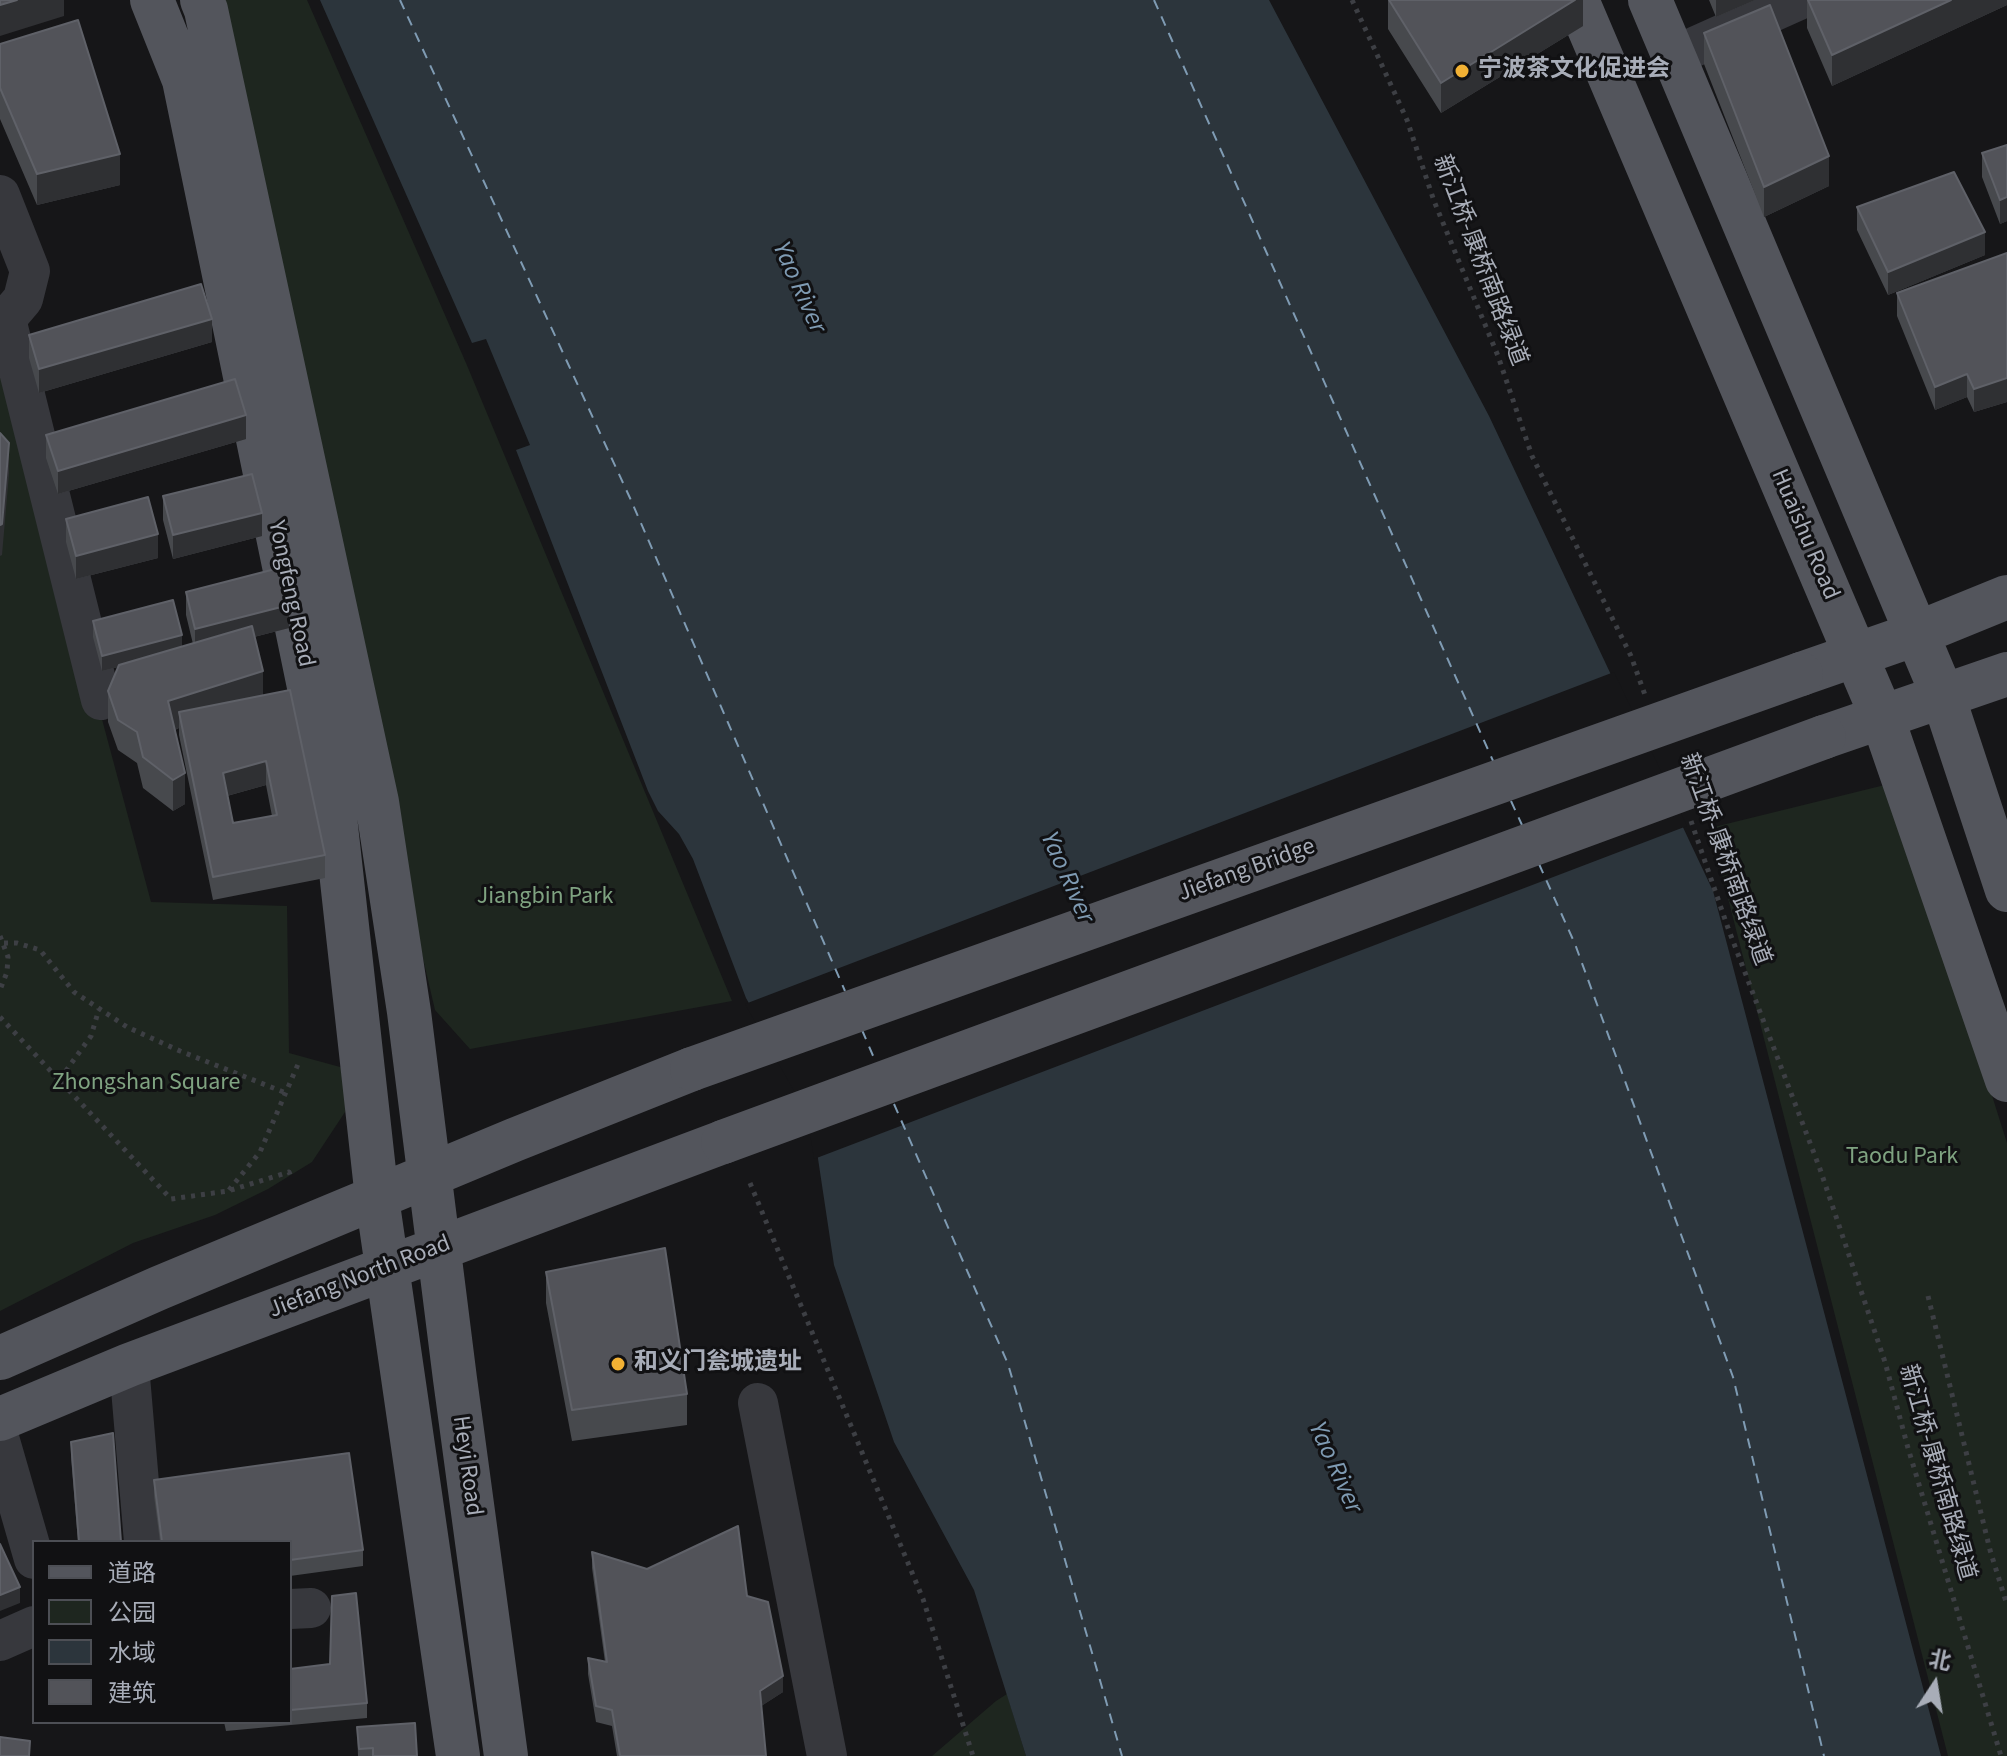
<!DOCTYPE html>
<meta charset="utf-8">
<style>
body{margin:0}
#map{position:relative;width:2007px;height:1756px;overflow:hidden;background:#161618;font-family:"Source Sans 3","Noto Sans SC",sans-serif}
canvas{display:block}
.legend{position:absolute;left:32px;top:1540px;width:260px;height:184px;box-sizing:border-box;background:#111113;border:2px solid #4d4f55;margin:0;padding:10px 14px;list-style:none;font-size:24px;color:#a8adb8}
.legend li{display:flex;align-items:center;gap:16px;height:40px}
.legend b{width:40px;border:2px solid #4d4f55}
.north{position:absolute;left:1895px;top:1644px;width:80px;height:80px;-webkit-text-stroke:6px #111113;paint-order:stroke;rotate:12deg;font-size:22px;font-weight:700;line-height:32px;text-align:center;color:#a8adb8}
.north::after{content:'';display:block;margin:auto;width:28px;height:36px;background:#a8adb8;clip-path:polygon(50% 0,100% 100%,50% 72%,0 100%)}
</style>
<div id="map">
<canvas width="2007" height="1756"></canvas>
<ul class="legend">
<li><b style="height:10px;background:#53555c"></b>道路</li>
<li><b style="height:22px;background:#1e261f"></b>公园</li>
<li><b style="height:22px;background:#2c353c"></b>水域</li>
<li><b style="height:22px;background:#525359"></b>建筑</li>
</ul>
<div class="north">北</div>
</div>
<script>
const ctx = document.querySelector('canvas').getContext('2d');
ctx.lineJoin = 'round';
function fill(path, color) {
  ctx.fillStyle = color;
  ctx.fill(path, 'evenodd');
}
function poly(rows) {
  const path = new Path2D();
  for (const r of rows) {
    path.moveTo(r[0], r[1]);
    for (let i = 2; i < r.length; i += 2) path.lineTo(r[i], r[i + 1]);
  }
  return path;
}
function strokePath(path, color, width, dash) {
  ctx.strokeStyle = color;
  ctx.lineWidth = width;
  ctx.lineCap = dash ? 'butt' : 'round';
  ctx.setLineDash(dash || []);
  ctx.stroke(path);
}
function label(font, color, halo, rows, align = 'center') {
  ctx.font = font + ' "Source Sans 3","Noto Sans SC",sans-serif';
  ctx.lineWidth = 6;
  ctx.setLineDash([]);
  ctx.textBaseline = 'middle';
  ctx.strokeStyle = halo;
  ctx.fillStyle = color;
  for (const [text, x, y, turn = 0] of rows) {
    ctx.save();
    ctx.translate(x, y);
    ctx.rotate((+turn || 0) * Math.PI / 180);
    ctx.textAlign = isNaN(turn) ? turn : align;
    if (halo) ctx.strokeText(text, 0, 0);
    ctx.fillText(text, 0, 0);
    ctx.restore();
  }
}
fill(poly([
 [200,0,307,0,466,363,732,1001,470,1049,435,1010],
 [0,339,151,902,287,906,289,1053,351,1070,345,1112,312,1162,268,1189,215,1215,133,1243,0,1311],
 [1893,783,2007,1143,2007,1756,1948,1756,1710,828],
 [1007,1694,1026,1756,932,1756,996,1701]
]), '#1e261f');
fill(poly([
 [320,0,1269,0,1489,416,1713,891,1941,1756,1026,1756,974,1590,894,1442,834,1265,811,1112,746,998,693,859,679,834,658,811,648,791,516,450,530,445,486,339,472,343]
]), '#2c353c');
fill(poly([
 [1614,672,1687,826,814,1159,807,1114,745,1004]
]), '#161618');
strokePath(poly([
 [400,0,630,498,845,991],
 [1154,0,1494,763],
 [1511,801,1522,825],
 [1539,864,1575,944,1733,1377,1824,1756],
 [862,1030,877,1065],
 [894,1104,1008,1364,1122,1756]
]), '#7f9bb3', 2, [10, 8]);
strokePath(poly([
 [1352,0,1407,120,1434,201,1498,356,1532,456,1631,656,1645,695],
 [1691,821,1728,928,1820,1169,1885,1362,1908,1448,2001,1756],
 [0,936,8,957,7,972,0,990],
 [4,943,17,943,40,950,74,992,127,1027,180,1051,286,1093],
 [0,1017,171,1199,228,1191,289,1172,291,1177],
 [60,1079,91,1036,99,1009],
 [750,1183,923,1599,973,1756],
 [229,1190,260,1152,299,1062],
 [1928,1296,1990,1550,2007,1605]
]), '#3d3f44', 5, [4, 6]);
strokePath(poly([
 [1674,56,1799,0],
 [0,195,30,271,23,299,6,319,101,700],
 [129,1365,144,1542],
 [758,1403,827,1756],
 [0,1441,34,1559],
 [290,1609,311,1608],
 [0,1641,34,1626]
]), '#37383d', 40);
strokePath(poly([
 [152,0,184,80,334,808,377,1198,458,1756],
 [202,0,206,10,377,802,409,1012,455,1379,506,1756],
 [1577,0,1882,717,2007,1080],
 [1650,0,1943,696,2007,890],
 [1801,674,1916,634,2007,597],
 [1824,737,2007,674],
 [0,1358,159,1288,514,1140,692,1069],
 [0,1419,129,1365,723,1142]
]), '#53555c', 44);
strokePath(poly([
 [692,1069,1801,674],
 [723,1142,1824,737]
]), '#53555c', 44);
fill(poly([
 [1388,0,1583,0,1583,26,1441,113,1388,29],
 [1709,0,1755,0,1716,17],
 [1807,0,2007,0,2007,5,1832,86,1807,28],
 [1704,33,1829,186,1764,217,1704,64],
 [0,44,120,185,37,205,0,119],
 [2007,145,2007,221,2000,224,1982,177,1982,153],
 [1857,207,1985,255,1888,295,1857,230],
 [2007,253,2007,402,1974,412,1967,397,1935,410,1897,316,1897,293],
 [29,335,212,342,39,393,29,358],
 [46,435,246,439,58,494,46,458],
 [163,496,262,536,173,559,163,520],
 [66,519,158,558,76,579,66,542],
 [186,592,289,628,254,637,263,696,325,855,325,878,213,900,179,735,179,728,175,730,185,804,173,811,143,788,137,763,118,750,108,722,108,691,118,667,102,671,93,637,93,621,182,647,193,644,186,615],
 [266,785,272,816,233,823,227,796],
 [546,1272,687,1394,687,1425,572,1441,546,1303],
 [71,1442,121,1542,78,1542,71,1457],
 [154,1480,363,1550,363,1566,290,1576,290,1542,160,1542,154,1496],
 [592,1552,647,1569,747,1596,783,1692,761,1706,766,1756,617,1756,612,1726,596,1722,588,1674,588,1658,605,1662,592,1568],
 [290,1669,367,1703,367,1718,226,1731,224,1722,290,1722],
 [357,1727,417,1756,358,1756]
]), '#47494d');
fill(poly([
 [17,0,64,0,64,16,0,36,0,5],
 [1575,0,1583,0,1583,26,1441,113,1441,83],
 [1716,0,1755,0,1716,17],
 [1951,0,2007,0,2007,5,1832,86,1832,55],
 [120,154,120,185,37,205,37,174],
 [1829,156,1829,186,1764,217,1764,187],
 [2007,197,2007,221,2000,224,2000,200],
 [1985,232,1985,255,1888,295,1888,272],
 [212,319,212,342,39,393,39,369],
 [1967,374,1967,397,1935,410,1935,387],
 [2007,378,2007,402,1974,412,1974,389],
 [246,415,246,439,58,494,58,471],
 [9,443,9,474,2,555,0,556,0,525],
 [262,513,262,536,173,559,173,535],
 [158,534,158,558,76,579,76,556],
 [289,605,289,628,195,652,195,629],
 [182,635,182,651,102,671,102,656],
 [263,671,263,701,179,712,179,728,168,732,168,701],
 [266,761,266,785,223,797,223,773],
 [185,773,185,804,173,811,173,780],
 [20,1587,20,1603,0,1611,0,1595],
 [783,1676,783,1692,760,1707,760,1691]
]), '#2f3033');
const building = poly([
 [0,0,17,0,0,5,0,0],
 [1389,0,1575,0,1441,83,1389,0],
 [1808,0,1951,0,1832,55,1808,0],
 [1770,5,1829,156,1764,187,1704,33,1770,5],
 [78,20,120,154,37,174,0,88,0,44,78,20],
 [2007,145,2007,197,2000,200,1982,153,2007,145],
 [1954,172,1985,232,1888,272,1857,207,1954,172],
 [2007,253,2007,378,1974,389,1967,374,1935,387,1897,293,2007,253],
 [201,284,212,319,39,369,29,335,201,284],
 [235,379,246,415,58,471,46,435,235,379],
 [0,433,9,443,2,524,0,525,0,433],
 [252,474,262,513,173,535,163,496,252,474],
 [148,497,158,534,76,556,66,519,148,497],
 [279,568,289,605,195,629,186,592,279,568],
 [173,600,182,635,102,656,93,621,173,600],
 [252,626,263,671,168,701,185,773,173,780,143,757,137,732,118,720,108,691,119,665,252,626],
 [290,690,325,855,213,877,179,712,290,690],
 [266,761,277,815,233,823,223,773,266,761],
 [665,1248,687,1394,572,1410,546,1272,665,1248],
 [113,1433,121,1542,79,1542,71,1442,113,1433],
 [349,1453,363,1550,290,1560,290,1542,162,1542,154,1480,349,1453],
 [738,1526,747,1596,768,1602,783,1676,760,1691,766,1756,620,1756,612,1710,596,1706,588,1658,607,1662,592,1552,647,1569,738,1526],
 [0,1544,20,1587,0,1595,0,1544],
 [356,1593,367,1703,290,1710,290,1669,330,1664,332,1596,356,1593],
 [415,1723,417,1756,373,1756,373,1748,359,1749,357,1727,415,1723],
 [0,1737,30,1741,29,1756,0,1756,0,1737]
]);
fill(building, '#525359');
strokePath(building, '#5f6168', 2);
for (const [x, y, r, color] of [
 [1462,71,8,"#f2b134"],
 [618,1364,8,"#f2b134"]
]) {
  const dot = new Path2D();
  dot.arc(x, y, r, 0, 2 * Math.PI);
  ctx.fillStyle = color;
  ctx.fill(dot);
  strokePath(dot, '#111113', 3);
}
label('bold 24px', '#a8adb8', '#111113', [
 ["宁波茶文化促进会",1478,71],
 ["和义门瓮城遗址",634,1364]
], 'left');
label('24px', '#a8adb8', '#111113', [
 ["新江桥-康桥南路绿道",1479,261,69],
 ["Huaishu Road",1804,535,67],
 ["Yongfeng Road",290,594,78],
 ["新江桥-康桥南路绿道",1724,860,70],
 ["Jiefang Bridge",1247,871,-20],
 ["Jiefang North Road",360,1278,-21],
 ["Heyi Road",466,1466,82],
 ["新江桥-康桥南路绿道",1936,1473,74]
]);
label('24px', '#7fa381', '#111113', [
 ["Jiangbin Park",545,898],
 ["Zhongshan Square",146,1084],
 ["Taodu Park",1902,1158]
]);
label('italic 26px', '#7f9bb3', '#111113', [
 ["Yao River",798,288,66],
 ["Yao River",1066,878,66],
 ["Yao River",1334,1468,66]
]);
</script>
